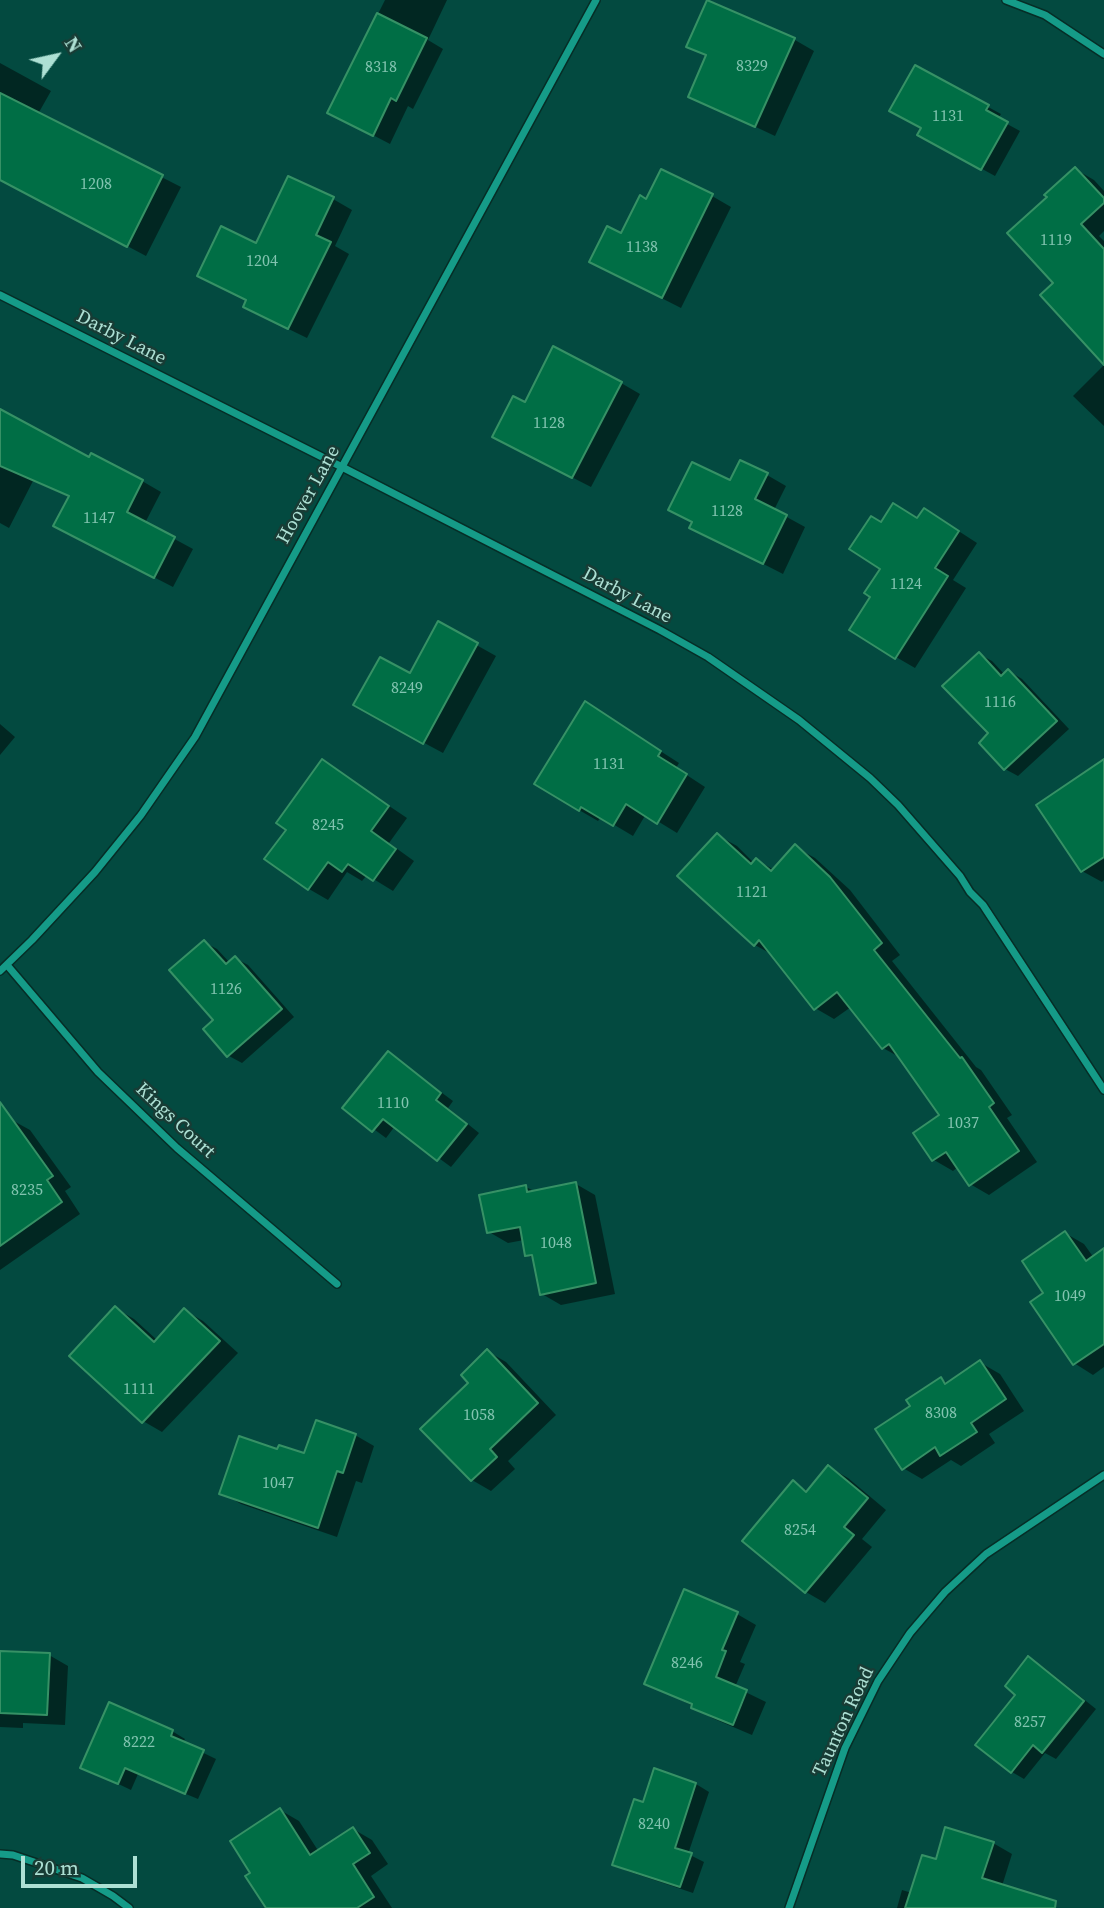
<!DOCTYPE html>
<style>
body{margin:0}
#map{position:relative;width:1104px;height:1908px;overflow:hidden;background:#034a40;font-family:"Source Serif 4",serif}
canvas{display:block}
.north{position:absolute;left:21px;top:21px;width:70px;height:70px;-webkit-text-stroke:5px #183c35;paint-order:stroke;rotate:57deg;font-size:19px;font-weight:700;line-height:28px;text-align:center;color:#ade0d4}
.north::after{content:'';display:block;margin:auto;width:24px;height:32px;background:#ade0d4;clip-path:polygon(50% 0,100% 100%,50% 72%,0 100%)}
.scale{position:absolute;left:21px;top:1856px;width:116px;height:32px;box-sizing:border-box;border:4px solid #ade0d4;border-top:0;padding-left:9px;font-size:21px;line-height:24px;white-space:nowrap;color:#ade0d4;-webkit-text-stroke:5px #183c35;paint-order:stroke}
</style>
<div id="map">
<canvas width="1104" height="1908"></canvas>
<div class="north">N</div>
<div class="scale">20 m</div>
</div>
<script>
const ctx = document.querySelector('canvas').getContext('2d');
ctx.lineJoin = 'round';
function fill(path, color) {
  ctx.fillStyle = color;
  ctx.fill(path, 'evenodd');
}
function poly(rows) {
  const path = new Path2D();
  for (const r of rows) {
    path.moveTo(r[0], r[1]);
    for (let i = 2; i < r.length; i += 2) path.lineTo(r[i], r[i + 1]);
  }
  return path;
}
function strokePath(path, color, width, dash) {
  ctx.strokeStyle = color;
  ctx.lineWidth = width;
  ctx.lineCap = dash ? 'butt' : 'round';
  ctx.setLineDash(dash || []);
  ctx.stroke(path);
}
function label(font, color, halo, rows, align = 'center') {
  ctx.font = font + ' "Source Serif 4",serif';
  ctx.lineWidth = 5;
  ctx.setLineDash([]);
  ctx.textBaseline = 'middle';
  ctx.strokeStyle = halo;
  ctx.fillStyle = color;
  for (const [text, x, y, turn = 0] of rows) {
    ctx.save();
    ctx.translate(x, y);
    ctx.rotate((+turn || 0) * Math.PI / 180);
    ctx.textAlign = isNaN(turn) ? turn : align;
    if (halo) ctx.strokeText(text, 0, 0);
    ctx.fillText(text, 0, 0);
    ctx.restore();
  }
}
fill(poly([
 [385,0,447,0,428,40,443,49,413,109,408,106,390,144,329,112],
 [708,2,795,40,814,51,775,136,690,96,707,56,688,46],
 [0,63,51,91,38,114,181,187,146,256,50,205,0,146],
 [915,67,1001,114,998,119,1020,131,995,176,920,135,923,128],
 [1075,169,1094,180,1104,191,1104,231,1099,236,1104,241,1104,362,1055,283,1049,197],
 [712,196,731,207,681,308,610,272,622,235,647,201],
 [333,199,352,210,335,246,349,254,307,338,264,317,247,300,257,245],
 [1104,365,1104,426,1073,396],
 [621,383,640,394,591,487,513,447],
 [0,418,142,481,161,492,145,523,193,549,173,587,74,536,70,497,33,481,9,528,0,523],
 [767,475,786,486,774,510,805,527,783,574,691,527,731,482],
 [943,521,977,543,953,580,966,588,915,668,896,657,873,597,882,569,881,524],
 [439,624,496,656,443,753,374,716,410,676],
 [979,654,992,661,1005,675,1009,671,1022,679,1069,729,1018,776,1005,769,981,743,990,734],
 [604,715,679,763,676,768,705,787,677,833,646,814,633,836,601,817,598,821,579,810],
 [0,724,15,737,0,755],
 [322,761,407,818,389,843,414,861,393,891,367,875,362,881,347,872,328,900,309,889,288,829],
 [1104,764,1104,880,1102,882,1082,871],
 [717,835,737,846,754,863,757,860,774,870,795,847,815,858,850,890,900,955,892,961,976,1067,981,1070,1012,1115,1007,1118,1037,1162,989,1195,970,1184,958,1167,953,1171,934,1160,941,1116,901,1058,883,1048,851,1007,834,1019,815,1008,773,955,755,945],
 [204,942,217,949,230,963,235,958,248,965,294,1017,242,1063,229,1056,206,1029,216,1020],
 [388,1053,453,1101,448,1108,479,1133,451,1167,395,1126,386,1138,345,1108],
 [10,1119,30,1130,71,1187,65,1191,80,1214,0,1270,0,1126],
 [576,1184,595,1195,615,1294,561,1305,542,1294,535,1259,527,1255,524,1240,508,1243,489,1232,526,1187,536,1192],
 [1065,1233,1084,1244,1094,1258,1104,1261,1104,1367,1093,1375,1074,1363,1046,1293],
 [115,1308,134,1319,157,1340,184,1310,203,1321,238,1353,162,1432,143,1421],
 [487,1351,506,1362,556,1415,508,1461,515,1469,491,1491,472,1480,471,1383],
 [981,1363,1000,1374,1024,1411,989,1434,995,1443,961,1466,951,1460,922,1479,903,1468,912,1406,941,1379,949,1384],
 [355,1435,374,1446,362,1483,356,1481,337,1537,241,1504,222,1493,278,1452,306,1456],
 [829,1467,848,1478,886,1510,862,1539,872,1547,825,1603,806,1592,745,1541,793,1482,809,1492],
 [737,1614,756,1625,740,1662,745,1664,735,1687,766,1702,752,1735,712,1718,693,1706,646,1683],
 [0,1653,49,1655,68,1666,65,1725,23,1723,23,1728,0,1727],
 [1029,1659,1042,1666,1096,1709,1056,1759,1045,1753,1024,1779,1012,1772,1018,1695],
 [172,1731,185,1739,183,1743,216,1759,198,1799,138,1774,131,1790,83,1767],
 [655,1770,696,1784,709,1792,688,1854,704,1862,693,1893,627,1871,614,1864,644,1804],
 [280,1810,299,1821,319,1852,353,1829,372,1840,388,1864,371,1876,392,1908,268,1908,253,1873],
 [993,1843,1012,1854,1002,1886,1025,1908,897,1908,902,1890,912,1893,937,1861]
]), '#0007');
const building = poly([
 [707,0,795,38,755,127,688,97,706,55,686,47,707,0],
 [377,13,427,38,396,101,391,98,373,136,327,113,377,13],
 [915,65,989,105,986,110,1008,122,981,170,917,135,921,128,889,111,915,65],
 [0,93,163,175,127,247,0,180,0,93],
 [1075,167,1104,198,1104,203,1081,224,1104,249,1104,365,1040,295,1053,283,1007,233,1047,197,1044,195,1075,167],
 [661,169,713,194,662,298,589,262,607,226,621,233,640,195,646,199,661,169],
 [288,176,334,197,316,235,331,242,288,329,243,307,246,300,197,276,221,226,256,243,288,176],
 [553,346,622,382,572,478,492,437,513,396,525,402,553,346],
 [0,409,89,457,91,453,143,480,127,512,175,537,154,578,53,526,69,496,0,466,0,409],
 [740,460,768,473,755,499,787,515,763,564,689,528,692,522,668,510,692,462,730,480,740,460],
 [893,503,917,518,924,508,959,531,935,568,948,576,895,659,849,630,870,597,864,593,880,569,849,549,871,516,881,522,893,503],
 [438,621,478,643,423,744,353,705,380,657,410,673,438,621],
 [979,652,1001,676,1008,669,1057,721,1004,770,979,743,988,733,942,686,979,652],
 [585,701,661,751,658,756,687,774,657,824,626,804,613,826,581,807,579,811,534,784,585,701],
 [322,759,389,806,371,831,396,849,373,881,348,864,342,872,328,862,308,890,264,859,286,830,276,823,322,759],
 [1104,759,1104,857,1081,872,1036,805,1104,759],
 [717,833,751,864,756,858,771,871,795,844,830,877,882,943,874,950,960,1058,962,1057,994,1103,989,1107,1019,1151,969,1186,946,1152,932,1161,913,1133,939,1115,889,1044,882,1049,837,992,814,1010,759,940,754,946,677,876,717,833],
 [204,940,226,964,235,956,282,1009,227,1057,203,1029,213,1020,169,970,204,940],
 [388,1051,441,1093,436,1100,467,1124,437,1161,383,1119,372,1132,342,1108,388,1051],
 [0,1102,53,1176,47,1180,62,1202,0,1246,0,1102],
 [576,1182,596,1283,540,1295,532,1255,525,1256,520,1227,487,1233,479,1195,526,1185,527,1192,576,1182],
 [1065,1231,1086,1261,1104,1248,1104,1344,1073,1365,1030,1302,1043,1293,1022,1261,1065,1231],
 [115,1306,154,1342,184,1308,220,1341,142,1423,69,1356,115,1306],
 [487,1349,538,1403,490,1449,497,1457,471,1481,420,1429,468,1383,461,1375,487,1349],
 [980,1360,1006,1399,971,1423,977,1432,940,1456,935,1447,902,1470,875,1429,910,1406,906,1400,941,1377,945,1384,980,1360],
 [316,1420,356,1434,343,1473,337,1471,318,1528,219,1494,239,1436,277,1449,279,1445,304,1453,316,1420],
 [828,1465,868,1498,844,1527,854,1535,805,1593,742,1541,793,1480,806,1492,828,1465],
 [684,1589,738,1612,722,1650,726,1651,716,1677,747,1690,733,1725,691,1708,692,1704,644,1684,684,1589],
 [0,1651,50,1653,47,1715,0,1713,0,1651],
 [1028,1656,1084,1701,1042,1753,1033,1745,1011,1773,975,1745,1015,1695,1005,1686,1028,1656],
 [109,1702,173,1730,171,1736,204,1750,185,1794,125,1768,118,1784,80,1768,109,1702],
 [654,1768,696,1783,675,1848,692,1853,680,1887,612,1865,634,1799,643,1802,654,1768],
 [280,1808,310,1855,353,1827,370,1853,353,1864,374,1897,357,1908,266,1908,245,1876,250,1873,230,1841,280,1808],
 [945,1827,994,1842,982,1878,1056,1901,1055,1908,905,1908,922,1855,936,1859,945,1827]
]);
fill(building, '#006e45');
strokePath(building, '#369165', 2);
const minor = poly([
 [1006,0,1045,15,1104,54],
 [0,295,342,467,660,630,708,657,799,720,870,778,898,805,960,876,970,892,983,905,1104,1090],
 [7,965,98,1072,177,1148,337,1284],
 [0,971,32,940,95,872,141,815,195,737,596,0],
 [0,1854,13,1855,82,1878,113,1896,129,1908],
 [789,1908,845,1748,878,1681,910,1633,945,1592,986,1554,1104,1475]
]);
strokePath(minor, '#062d26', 10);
strokePath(minor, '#159b88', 7);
label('16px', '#82c4b0', null, [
 ["8329",752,67],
 ["8318",381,68],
 ["1131",948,117],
 ["1208",96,185],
 ["1119",1056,241],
 ["1138",642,248],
 ["1204",262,262],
 ["1128",549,424],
 ["1128",727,512],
 ["1147",99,519],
 ["1124",906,585],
 ["8249",407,689],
 ["1116",1000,703],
 ["1131",609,765],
 ["8245",328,826],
 ["1121",752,893],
 ["1126",226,990],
 ["1110",393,1104],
 ["1037",963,1124],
 ["8235",27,1191],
 ["1048",556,1244],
 ["1049",1070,1297],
 ["1111",139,1390],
 ["8308",941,1414],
 ["1058",479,1416],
 ["1047",278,1484],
 ["8254",800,1531],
 ["8246",687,1664],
 ["8257",1030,1723],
 ["8222",139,1743],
 ["8240",654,1825]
]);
label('19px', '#ade0d4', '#183c35', [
 ["Darby Lane",121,338,27],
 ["Hoover Lane",309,495,-61],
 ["Darby Lane",627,596,28],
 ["Kings Court",175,1121,43],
 ["Taunton Road",844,1722,-65]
]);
</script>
